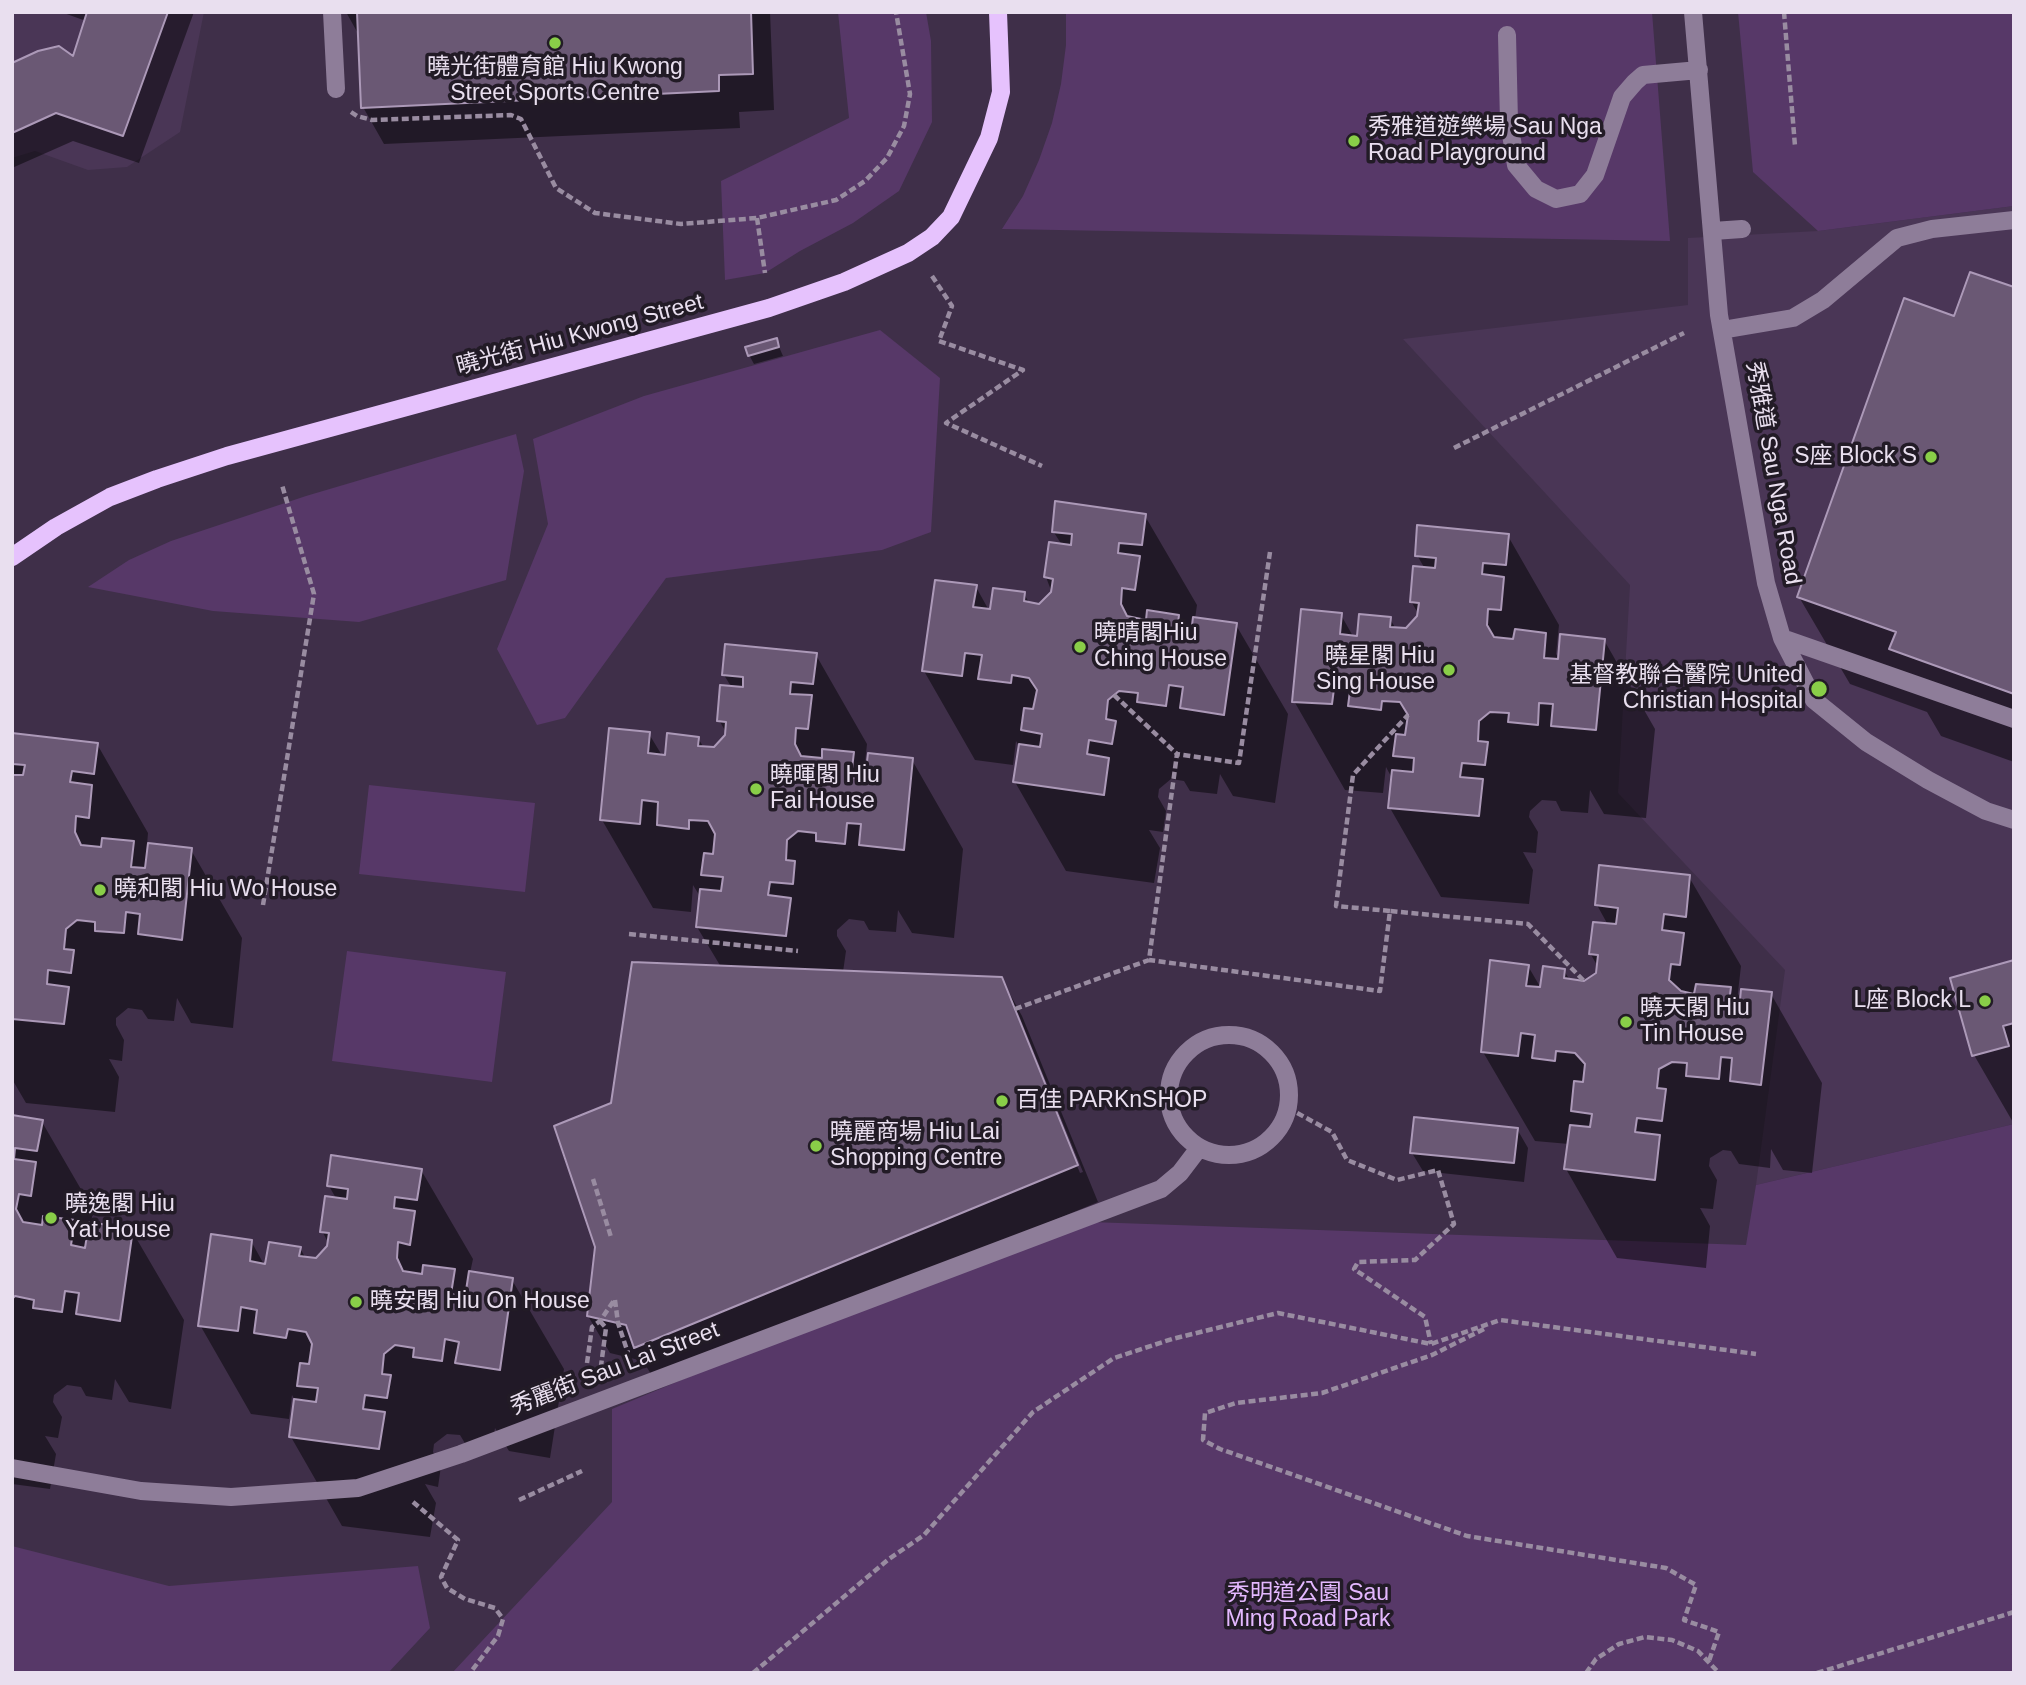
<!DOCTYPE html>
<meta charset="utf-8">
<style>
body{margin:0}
#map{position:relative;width:2026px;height:1685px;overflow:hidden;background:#3f2f49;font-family:Helvetica,sans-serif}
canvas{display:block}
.frame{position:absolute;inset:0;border:14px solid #e9dfef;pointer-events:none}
</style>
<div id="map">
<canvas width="2026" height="1685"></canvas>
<div class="frame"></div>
</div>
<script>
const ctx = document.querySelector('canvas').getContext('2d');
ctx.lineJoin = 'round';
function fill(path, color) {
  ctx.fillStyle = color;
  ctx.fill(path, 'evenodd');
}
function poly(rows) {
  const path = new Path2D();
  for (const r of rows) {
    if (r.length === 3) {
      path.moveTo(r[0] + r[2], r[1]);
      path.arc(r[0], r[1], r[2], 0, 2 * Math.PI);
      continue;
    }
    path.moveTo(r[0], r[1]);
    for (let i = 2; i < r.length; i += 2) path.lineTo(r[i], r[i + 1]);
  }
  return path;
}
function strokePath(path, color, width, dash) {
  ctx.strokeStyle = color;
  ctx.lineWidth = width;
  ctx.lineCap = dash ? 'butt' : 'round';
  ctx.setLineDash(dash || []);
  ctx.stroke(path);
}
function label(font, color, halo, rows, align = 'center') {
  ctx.font = font + ' Helvetica,"Noto Sans TC",sans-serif';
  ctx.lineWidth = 7;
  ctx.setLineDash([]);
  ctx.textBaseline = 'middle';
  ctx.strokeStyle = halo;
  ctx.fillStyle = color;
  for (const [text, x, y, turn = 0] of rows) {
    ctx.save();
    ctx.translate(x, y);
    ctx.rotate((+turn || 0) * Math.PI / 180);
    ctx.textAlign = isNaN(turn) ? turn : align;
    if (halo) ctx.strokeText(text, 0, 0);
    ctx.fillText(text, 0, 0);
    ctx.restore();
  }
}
fill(poly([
 [12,12,204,12,180,132,127,167,88,170,35,151,12,158],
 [2014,206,2014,1124,1756,1185,1785,970,1618,793,1630,585,1403,339,1688,305,1688,238,1818,231]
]), '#4a3656');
fill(poly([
 [838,12,926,12,931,41,932,122,899,191,853,223,800,251,765,273,725,280,721,181,849,118],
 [1066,12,1652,12,1670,241,1002,229,1023,196,1039,160,1052,123,1061,84,1066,45],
 [1738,12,2014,12,2014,206,1818,231,1753,172],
 [880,330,940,378,931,532,882,550,666,578,565,718,537,725,497,649,548,524,533,439,644,396],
 [516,434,524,471,506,580,359,622,213,611,88,587,129,560,171,541,306,496],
 [369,785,535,803,525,892,359,874],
 [347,951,506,972,492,1082,332,1061],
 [2014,1124,2014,1593,2011,1595,2014,1594,2014,1673,452,1673,612,1502,612,1409,1062,1221,1746,1245,1756,1185],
 [12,1546,169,1586,418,1566,430,1628,388,1673,12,1673]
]), '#573868');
fill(poly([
 [61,12,194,12,139,163,73,141,12,168,12,65,73,58,86,21],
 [346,12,770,12,774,110,739,112,740,128,384,144,363,107,360,37],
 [2014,289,2014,762,1941,736,1927,712,1850,684,1799,597,1955,319],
 [776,340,783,356,754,364,749,355],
 [1145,516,1197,605,1195,619,1236,625,1288,714,1275,803,1233,796,1220,774,1217,794,1190,791,1184,781,1171,779,1159,789,1158,797,1166,811,1163,832,1149,830,1160,848,1154,883,1066,871,1015,782,1020,748,1016,741,1013,765,975,760,924,671,976,587,991,614,1024,594,1030,604,1040,606,1052,593,1046,577,1062,545,1053,531],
 [1508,536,1559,625,1556,654,1560,660,1604,640,1655,729,1646,818,1604,814,1590,790,1588,813,1561,811,1556,801,1542,800,1530,811,1529,817,1538,832,1536,853,1523,852,1533,870,1529,904,1441,897,1390,808,1393,780,1386,767,1383,793,1345,790,1294,701,1341,615,1354,638,1390,619,1396,629,1407,630,1419,615,1411,601,1425,569,1417,555],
 [816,655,867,744,864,772,867,778,912,760,963,849,954,938,912,933,898,910,896,932,869,930,864,921,849,919,837,930,837,936,846,951,843,972,1001,978,1022,1016,1098,1202,657,1384,643,1361,610,1353,588,1316,612,1104,721,967,697,927,701,898,693,885,691,912,653,908,602,820,649,734,663,757,698,738,704,748,715,749,727,734,719,720,732,688,724,675],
 [1015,1013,1018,1013,1083,1172,1080,1173],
 [12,734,97,744,148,833,147,845,191,850,242,938,233,1028,191,1023,177,998,174,1021,148,1019,142,1010,128,1008,116,1018,116,1025,124,1040,122,1061,109,1059,119,1077,115,1112,26,1103,12,1079],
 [1689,877,1741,966,1737,1001,1741,1009,1771,994,1822,1083,1812,1173,1783,1170,1771,1149,1770,1168,1739,1164,1731,1151,1723,1150,1710,1158,1709,1166,1717,1180,1713,1209,1700,1208,1710,1226,1706,1268,1617,1258,1566,1169,1569,1144,1535,1141,1483,1052,1528,966,1542,990,1564,971,1570,980,1584,983,1598,974,1598,967,1590,953,1608,925,1597,905],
 [2014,962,2014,1124,1974,1055],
 [12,1117,42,1122,93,1210,91,1224,132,1231,184,1320,171,1409,129,1402,115,1379,112,1400,86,1396,81,1387,67,1385,54,1395,53,1402,62,1417,58,1438,45,1436,56,1454,50,1489,12,1484],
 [1517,1129,1528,1148,1524,1182,1423,1171,1412,1153],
 [421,1170,473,1259,470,1273,512,1280,564,1369,550,1458,509,1451,495,1428,492,1449,466,1445,460,1435,447,1434,434,1444,433,1452,441,1466,438,1487,425,1484,436,1503,430,1537,342,1526,291,1437,296,1402,292,1395,289,1419,251,1414,200,1325,251,1241,266,1268,300,1248,306,1259,316,1260,329,1244,322,1231,337,1200,329,1186]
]), '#0007');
const building = poly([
 [87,12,168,12,123,136,56,113,12,133,12,63,38,51,59,46,73,56,87,12],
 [357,12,751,12,753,74,719,75,719,91,361,108,357,12],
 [1970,272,2014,287,2014,694,1889,649,1896,632,1797,597,1904,298,1954,316,1970,272],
 [777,338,779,347,748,356,745,347,777,338],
 [1055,501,1146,514,1142,545,1119,543,1118,553,1140,556,1135,590,1122,588,1121,604,1127,616,1146,620,1147,610,1179,615,1176,640,1190,642,1193,617,1237,623,1224,715,1180,708,1183,687,1169,685,1166,706,1137,702,1138,693,1119,691,1108,700,1106,719,1116,721,1112,744,1089,740,1087,754,1109,758,1104,795,1013,782,1019,744,1040,747,1042,734,1021,730,1024,708,1033,709,1037,690,1029,678,1012,675,1011,683,978,679,982,655,965,653,962,676,922,671,935,580,977,585,973,607,990,609,993,588,1025,592,1024,601,1039,604,1051,592,1053,579,1044,577,1049,542,1071,545,1072,534,1052,532,1055,501],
 [1417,525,1509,534,1506,565,1483,563,1482,574,1504,577,1501,610,1488,609,1487,625,1494,637,1513,639,1515,629,1546,633,1544,658,1558,659,1560,634,1605,639,1596,730,1551,726,1553,704,1539,703,1538,725,1508,722,1509,713,1490,712,1479,721,1478,741,1488,742,1485,765,1462,763,1460,777,1483,779,1479,816,1388,808,1392,770,1413,772,1414,758,1393,756,1396,734,1405,735,1408,715,1400,702,1382,701,1381,710,1348,706,1351,683,1335,681,1332,704,1292,702,1301,609,1342,613,1340,634,1357,636,1359,614,1391,617,1390,627,1406,628,1417,616,1419,603,1410,602,1413,566,1435,568,1436,558,1415,556,1417,525],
 [725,644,817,653,813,684,791,682,790,694,812,695,808,729,796,728,795,744,801,756,822,758,822,749,854,752,851,777,865,779,868,753,913,758,904,850,859,845,861,824,847,823,845,844,816,841,816,833,798,831,787,840,786,860,795,861,793,884,770,882,768,895,791,898,786,936,696,927,700,889,721,891,723,877,701,875,704,853,713,854,715,834,708,821,689,820,689,829,657,825,658,802,642,800,640,824,600,820,609,728,650,732,648,753,665,755,667,733,699,737,698,746,714,747,725,735,726,722,717,721,720,685,743,687,743,677,722,675,725,644],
 [12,733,98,743,94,774,72,771,70,782,92,785,89,818,76,816,75,832,81,845,101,847,102,838,134,841,131,867,145,868,148,843,192,848,182,940,138,934,140,914,126,912,124,933,95,931,95,922,77,920,66,929,64,949,74,950,71,973,48,970,47,984,69,987,64,1024,12,1019,12,775,23,775,25,765,12,764,12,733],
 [1599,865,1690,875,1686,917,1664,914,1662,930,1684,933,1680,965,1671,964,1669,980,1681,991,1694,994,1696,984,1731,987,1728,1010,1739,1011,1741,989,1772,992,1761,1085,1730,1081,1732,1058,1721,1057,1719,1079,1686,1076,1687,1063,1672,1062,1659,1069,1657,1088,1666,1089,1662,1121,1637,1118,1635,1132,1660,1135,1655,1180,1564,1169,1570,1125,1590,1127,1592,1114,1571,1111,1574,1081,1583,1082,1585,1064,1575,1053,1556,1051,1555,1061,1532,1058,1535,1035,1521,1033,1518,1056,1481,1052,1490,960,1529,965,1526,986,1540,987,1543,966,1565,969,1564,978,1584,981,1596,973,1598,955,1589,954,1593,922,1616,924,1618,908,1595,905,1599,865],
 [2014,960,2014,1023,2003,1026,2009,1046,1972,1056,1950,978,2014,960],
 [632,962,1002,977,1078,1165,634,1348,626,1325,587,1316,595,1247,554,1126,611,1103,632,962],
 [12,1115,43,1120,37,1151,15,1148,14,1159,36,1162,31,1196,19,1194,16,1209,23,1222,42,1225,43,1216,75,1220,71,1245,85,1248,89,1222,133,1229,120,1321,76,1314,79,1293,65,1291,62,1312,33,1308,34,1300,15,1296,12,1299,12,1115],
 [1414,1117,1518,1128,1514,1163,1410,1153,1414,1117],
 [331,1155,422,1169,417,1200,395,1197,394,1208,415,1211,410,1245,398,1242,397,1258,403,1271,422,1274,423,1265,455,1269,451,1294,465,1297,469,1271,513,1278,500,1370,455,1363,459,1342,445,1339,442,1361,413,1357,414,1348,395,1345,384,1354,382,1374,391,1375,387,1398,365,1395,363,1409,385,1412,379,1449,289,1437,294,1399,316,1402,318,1388,297,1386,300,1363,309,1364,312,1344,306,1332,288,1329,286,1338,254,1333,257,1310,241,1307,238,1331,198,1326,211,1234,252,1240,250,1261,265,1264,269,1242,301,1247,299,1256,316,1258,327,1246,329,1233,320,1232,325,1196,347,1199,348,1189,327,1186,331,1155]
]);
fill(building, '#6a5874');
strokePath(building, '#ac99b8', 2);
strokePath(poly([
 [1784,12,1795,146],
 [351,112,357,116,372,120,511,115,521,119,556,188,595,213,681,224,757,218,836,200,865,181,887,158,904,126,910,94,896,12],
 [757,218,765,273],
 [932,276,952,306,939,341,1023,370,946,423,1042,466],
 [1454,448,1684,333],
 [1270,552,1239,763,1177,754,1149,960,1380,991,1390,911,1528,924,1584,981],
 [1114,695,1177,754],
 [263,905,314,594,282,485],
 [1390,911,1336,906,1353,775,1408,715],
 [629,934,798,951],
 [1015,1009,1149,960],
 [1288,1108,1332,1132,1347,1160,1397,1180,1438,1170,1454,1224,1415,1260,1358,1262,1354,1269,1425,1317,1431,1344],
 [593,1179,611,1237],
 [615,1300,618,1323,628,1353],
 [600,1321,606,1328,601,1366],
 [1484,1329,1432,1355,1322,1393,1236,1403,1205,1413,1203,1440,1220,1449,1467,1536,1666,1568,1696,1585,1684,1620,1719,1632,1709,1661],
 [587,1363,592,1327,600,1321,615,1299],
 [519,1500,582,1471],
 [413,1502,458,1540,441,1577,447,1588,465,1599,495,1608,503,1619,498,1636,470,1673],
 [753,1673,889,1559,924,1535,1033,1412,1114,1358,1172,1339,1278,1313,1431,1344,1500,1320,1756,1354],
 [1586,1673,1596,1659,1619,1644,1645,1637,1672,1640,1698,1651,1719,1673],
 [1817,1673,2014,1612]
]), '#998ca1', 4.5, [7, 3.5]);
strokePath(poly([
 [332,12,336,89],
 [1693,12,1719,315,1766,583,1782,638,1814,700,1866,742,1928,780,1986,811,2014,820],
 [1507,35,1509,122,1516,165,1536,189,1556,199,1580,194,1595,175,1622,97,1635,82,1643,75,1699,70],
 [1713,231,1742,229],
 [1722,330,1793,318,1823,300,1897,238,1932,229,2014,220],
 [1782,638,2014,719],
 [1229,1095,60],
 [12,1468,141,1491,231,1497,358,1488,461,1454,1161,1189,1180,1173,1199,1148]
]), '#8e7d99', 18);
strokePath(poly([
 [12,557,56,527,110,497,157,479,227,456,769,308,844,282,908,253,932,237,951,217,989,138,1001,92,998,12]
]), '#e6c2fd', 18);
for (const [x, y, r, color] of [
 [555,43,7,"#89ce48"],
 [1354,141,7,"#89ce48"],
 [1931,457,7,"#89ce48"],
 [1080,647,7,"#89ce48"],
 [1449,670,7,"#89ce48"],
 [1819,689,9,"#89ce48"],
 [756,789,7,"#89ce48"],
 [100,890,7,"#89ce48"],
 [1985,1001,7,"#89ce48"],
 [1626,1022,7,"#89ce48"],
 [1002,1101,7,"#89ce48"],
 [816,1146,7,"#89ce48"],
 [51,1218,7,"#89ce48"],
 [356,1302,7,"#89ce48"]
]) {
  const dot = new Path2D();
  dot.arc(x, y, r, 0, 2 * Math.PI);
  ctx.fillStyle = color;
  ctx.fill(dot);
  strokePath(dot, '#221b26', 2.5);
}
label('23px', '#e9dfef', '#221b26', [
 ["曉光街體育館 Hiu Kwong",555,68,"center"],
 ["Street Sports Centre",555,94,"center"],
 ["秀雅道遊樂場 Sau Nga",1368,128],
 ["Road Playground",1368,154],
 ["S座 Block S",1917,457,"right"],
 ["曉晴閣Hiu",1094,634],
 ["Ching House",1094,660],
 ["曉星閣 Hiu",1435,657,"right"],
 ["Sing House",1435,683,"right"],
 ["基督教聯合醫院 United",1803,676,"right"],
 ["Christian Hospital",1803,702,"right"],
 ["曉暉閣 Hiu",770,776],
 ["Fai House",770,802],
 ["曉和閣 Hiu Wo House",114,890],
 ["L座 Block L",1971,1001,"right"],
 ["曉天閣 Hiu",1640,1009],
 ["Tin House",1640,1035],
 ["百佳 PARKnSHOP",1016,1101],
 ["曉麗商場 Hiu Lai",830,1133],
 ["Shopping Centre",830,1159],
 ["曉逸閣 Hiu",65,1205],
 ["Yat House",65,1231],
 ["曉安閣 Hiu On House",370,1302]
], 'left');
label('23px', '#e9dfef', '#221b26', [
 ["曉光街 Hiu Kwong Street",580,335,-15],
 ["秀雅道 Sau Nga Road",1773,473,80],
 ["秀麗街 Sau Lai Street",615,1369,-21]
]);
label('23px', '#e4b8ff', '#221b26', [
 ["秀明道公園 Sau",1308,1594],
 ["Ming Road Park",1308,1620]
]);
</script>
